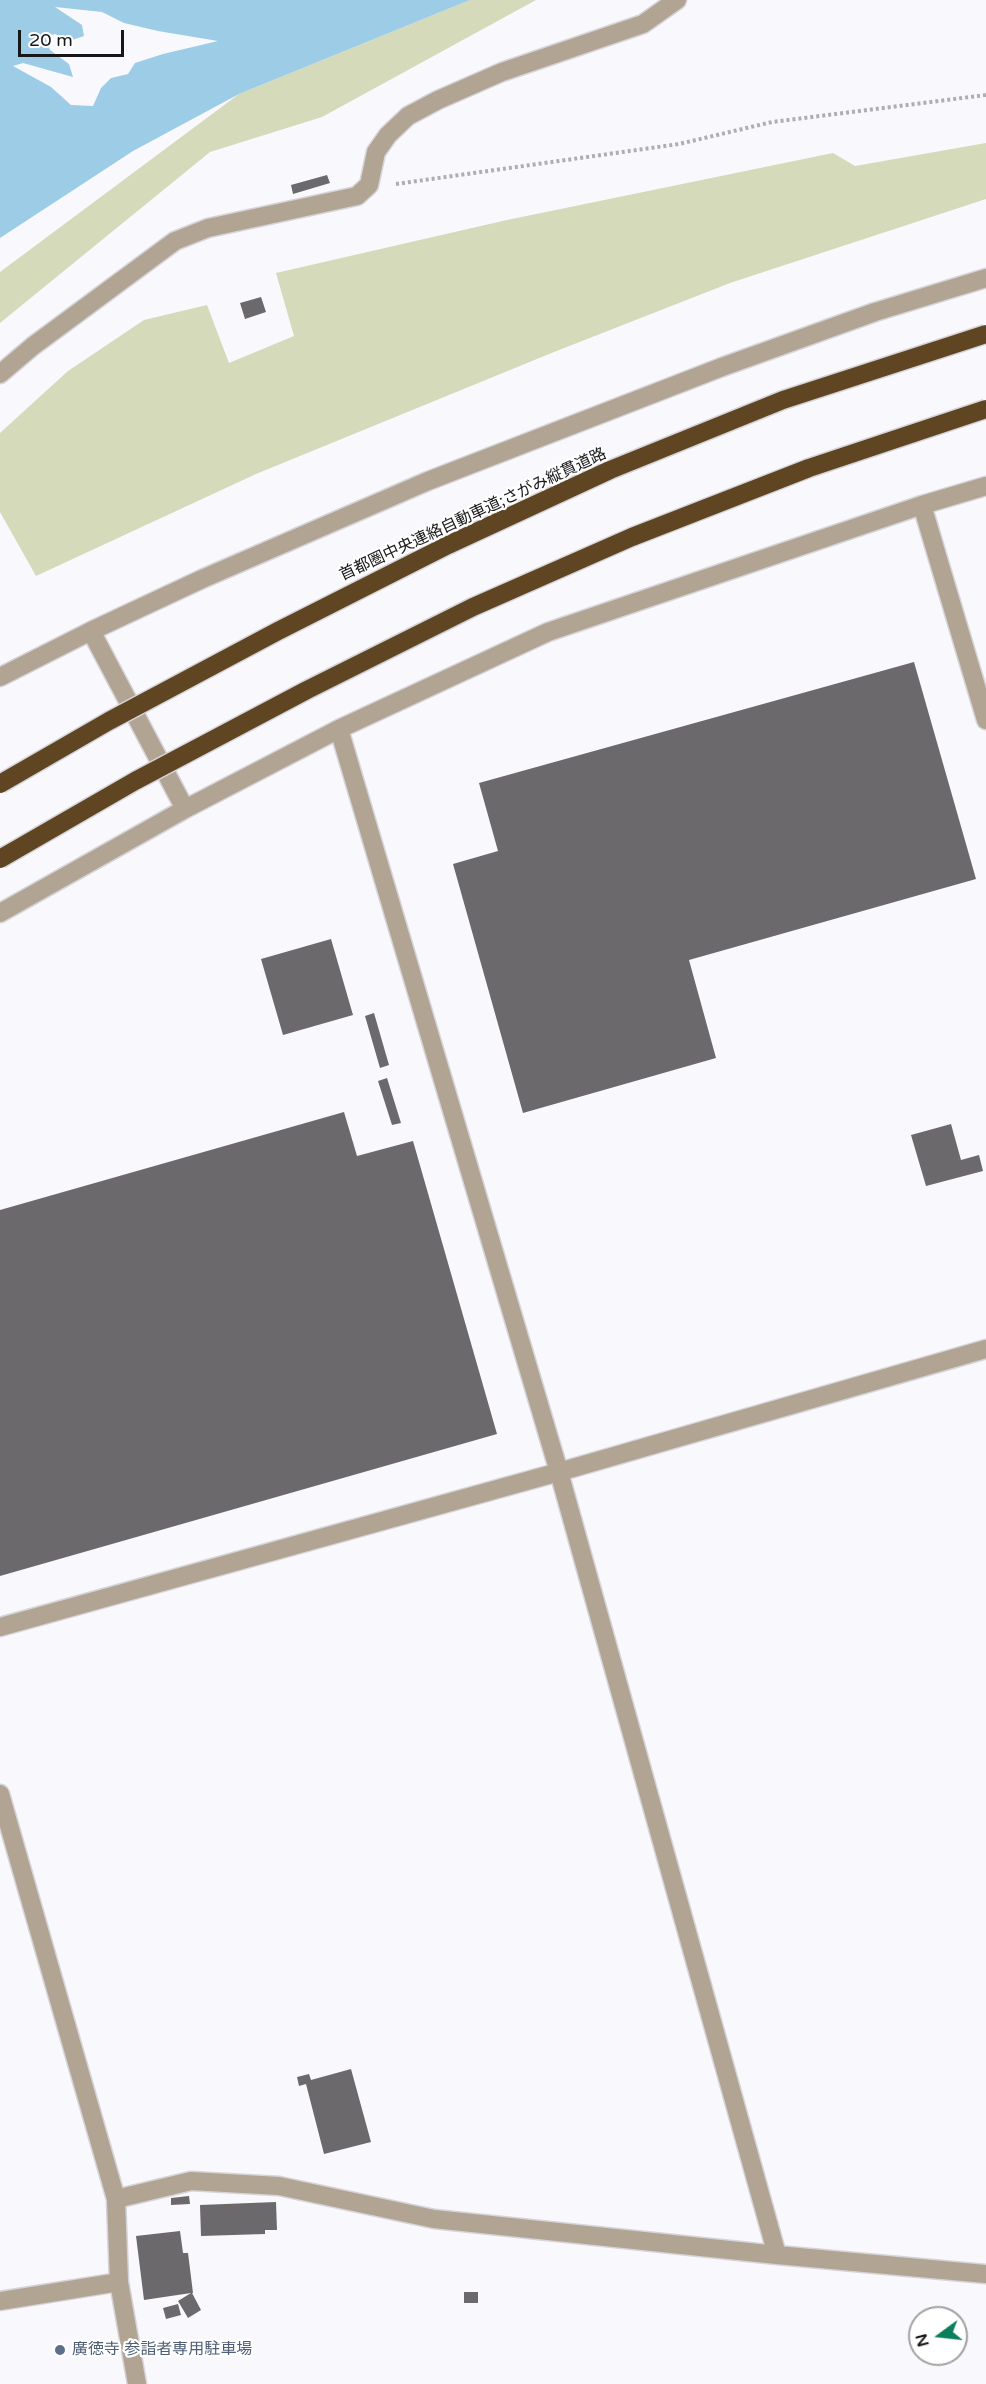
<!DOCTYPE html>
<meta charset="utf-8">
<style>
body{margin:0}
#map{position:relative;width:986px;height:2384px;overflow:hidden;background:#f9f8fd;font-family:"Varela Round",sans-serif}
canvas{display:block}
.north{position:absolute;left:908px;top:2306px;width:60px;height:60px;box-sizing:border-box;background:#fff;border:2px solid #a2a2a3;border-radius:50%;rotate:255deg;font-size:16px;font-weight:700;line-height:24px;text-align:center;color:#171719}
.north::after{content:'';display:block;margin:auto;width:21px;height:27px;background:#0b7f5d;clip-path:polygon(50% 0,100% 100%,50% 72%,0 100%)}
.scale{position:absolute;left:18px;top:30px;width:106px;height:27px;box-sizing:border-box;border:3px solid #171719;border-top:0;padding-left:8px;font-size:18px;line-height:21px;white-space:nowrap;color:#171719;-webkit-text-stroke:4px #fff;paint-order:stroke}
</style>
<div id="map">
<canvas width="986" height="2384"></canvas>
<div class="north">N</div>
<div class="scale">20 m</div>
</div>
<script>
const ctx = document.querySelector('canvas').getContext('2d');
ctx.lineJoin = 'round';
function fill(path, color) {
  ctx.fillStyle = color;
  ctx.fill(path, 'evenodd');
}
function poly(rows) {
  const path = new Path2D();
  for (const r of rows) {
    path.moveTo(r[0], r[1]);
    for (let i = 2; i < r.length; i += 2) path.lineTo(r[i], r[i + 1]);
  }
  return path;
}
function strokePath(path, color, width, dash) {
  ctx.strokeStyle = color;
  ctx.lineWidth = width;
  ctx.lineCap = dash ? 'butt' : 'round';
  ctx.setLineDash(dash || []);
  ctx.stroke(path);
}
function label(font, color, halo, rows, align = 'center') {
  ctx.font = font + ' "Varela Round","Noto Sans JP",sans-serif';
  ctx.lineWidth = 4.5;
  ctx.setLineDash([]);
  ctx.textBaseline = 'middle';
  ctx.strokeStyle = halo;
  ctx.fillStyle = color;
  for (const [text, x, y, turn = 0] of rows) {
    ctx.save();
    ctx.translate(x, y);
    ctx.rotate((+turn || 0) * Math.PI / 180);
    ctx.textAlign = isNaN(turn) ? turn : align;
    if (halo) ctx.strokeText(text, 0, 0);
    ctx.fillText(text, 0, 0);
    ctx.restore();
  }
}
fill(poly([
 [470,0,536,0,322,117,210,152,0,323,0,272,239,94],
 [986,143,986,199,730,283,554,352,256,474,36,576,0,512,0,433,68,371,144,320,207,305,229,363,294,336,276,273,507,220,833,153,855,166]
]), '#d4daba');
fill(poly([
 [0,0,470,0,239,94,133,151,0,238],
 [55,7,102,12,124,23,158,31,218,41,163,54,135,63,128,74,111,78,101,88,93,106,71,105,51,87,13,66,23,63,73,77,69,64,50,50,45,37,55,34,69,41,84,36,82,25]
]), '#9ccce6');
fill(poly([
 [327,175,330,183,293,194,291,185],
 [261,297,266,312,245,319,240,303],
 [914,662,976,879,689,960,716,1058,523,1113,453,864,498,851,479,783],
 [331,939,353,1015,283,1035,261,959],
 [374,1013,389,1065,380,1068,365,1016],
 [387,1078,401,1123,392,1125,378,1081],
 [344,1112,357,1156,413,1141,497,1434,0,1576,0,1210],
 [951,1124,961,1160,979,1155,983,1171,926,1186,911,1135],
 [351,2069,371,2142,324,2154,306,2084,299,2086,297,2077,309,2074,311,2080],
 [189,2196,190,2204,171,2205,171,2198],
 [276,2202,277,2230,265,2230,265,2234,201,2236,200,2205],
 [180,2231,183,2253,188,2253,193,2293,192,2293,201,2310,188,2318,178,2301,191,2293,144,2300,136,2236],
 [464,2292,478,2292,478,2303,464,2303],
 [178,2304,181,2315,166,2319,163,2308]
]), '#6c696c');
const minor = poly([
 [0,374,33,346,175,241,208,228,357,196,369,185,376,152,388,135,408,116,438,100,502,72,643,24,677,0],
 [922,505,986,720],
 [91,631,185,809],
 [0,677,91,631,202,579,428,481,722,367,875,312,986,278],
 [339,729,559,1472,777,2255],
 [0,913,185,809,339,729,548,632,922,505,986,486],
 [0,1627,559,1472,986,1349],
 [0,1794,116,2199,119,2282,137,2384],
 [116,2199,191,2181,279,2186,434,2219,777,2255,986,2274],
 [0,2301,119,2282]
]);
strokePath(minor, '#d5d4d9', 21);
strokePath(poly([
 [396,184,679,144,772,122,986,95]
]), '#aeaeb2', 4, [3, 3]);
strokePath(minor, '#b1a493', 18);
const highwayBridge = poly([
 [0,784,109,721,278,631,448,545,610,470,783,400,986,334],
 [0,859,135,781,307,690,473,607,632,537,809,468,986,409]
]);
strokePath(highwayBridge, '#d5d4d9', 21, []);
strokePath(highwayBridge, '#604522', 18);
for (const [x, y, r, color] of [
 [60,2350,6,"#5c6f8a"]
]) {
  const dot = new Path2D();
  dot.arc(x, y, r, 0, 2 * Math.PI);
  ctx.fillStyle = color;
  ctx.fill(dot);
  strokePath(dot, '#fff', 2);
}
label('16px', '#171719', '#fff', [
 ["首都圏中央連絡自動車道;さがみ縦貫道路",473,515,-25]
]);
label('16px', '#4e5e75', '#fff', [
 ["廣徳寺 参詣者専用駐車場",72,2350]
], 'left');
</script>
